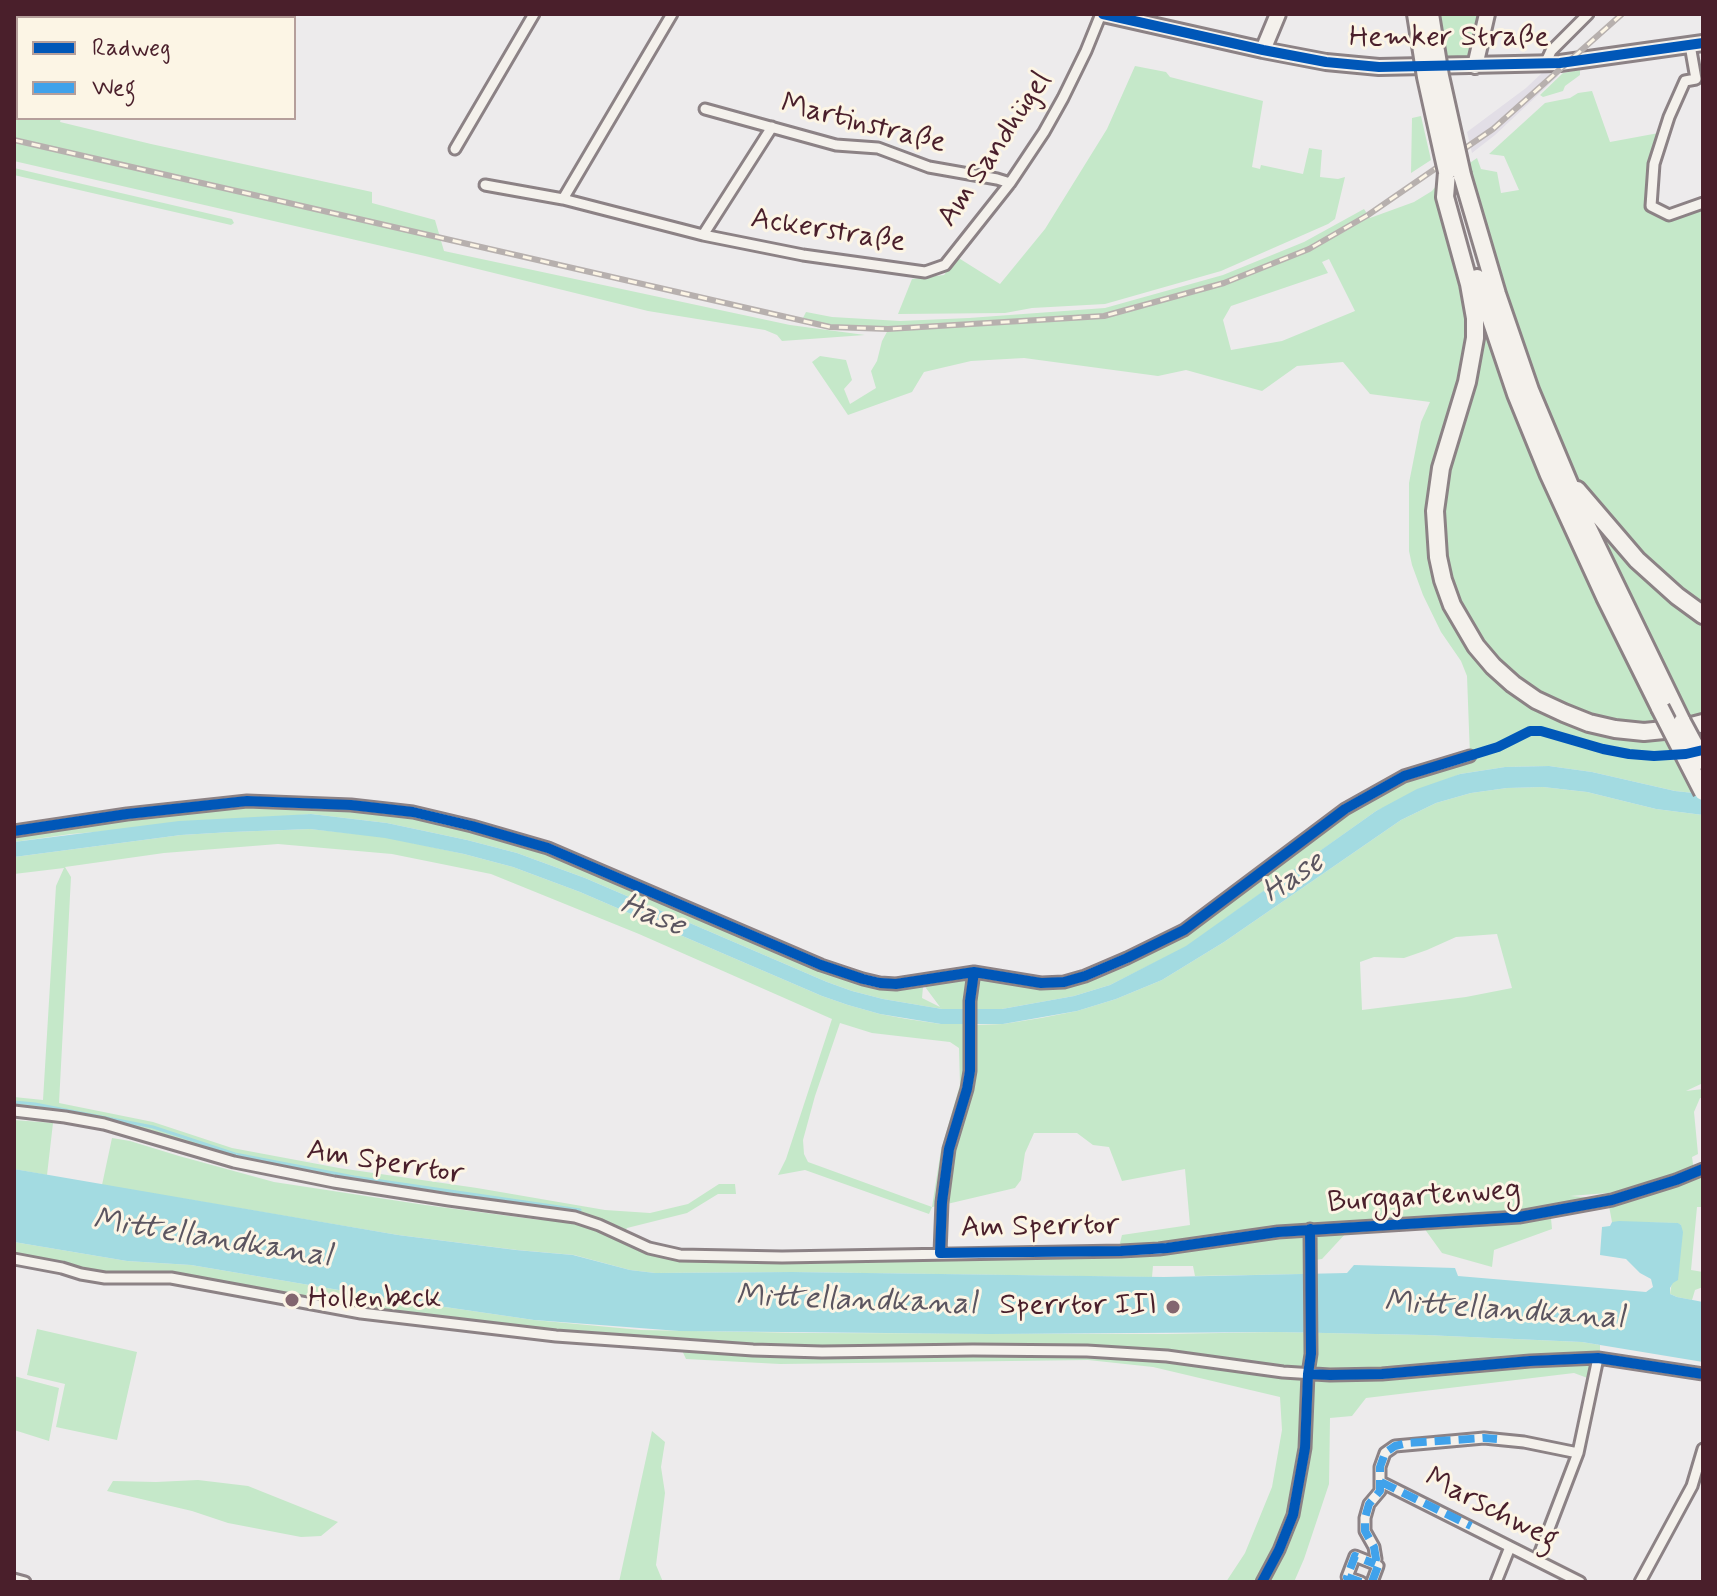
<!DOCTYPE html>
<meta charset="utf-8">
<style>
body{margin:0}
#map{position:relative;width:1717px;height:1596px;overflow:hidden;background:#edebec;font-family:Mynerve,sans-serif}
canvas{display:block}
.frame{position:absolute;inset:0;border:16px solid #4a1f2b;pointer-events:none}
.legend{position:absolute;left:16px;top:16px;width:280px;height:104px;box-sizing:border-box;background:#fcf5e5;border:2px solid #b59f9b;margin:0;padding:10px 14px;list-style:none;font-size:24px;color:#4a1f2b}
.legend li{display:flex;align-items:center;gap:16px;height:40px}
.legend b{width:40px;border:2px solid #b59f9b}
</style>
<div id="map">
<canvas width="1717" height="1596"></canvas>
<div class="frame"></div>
<ul class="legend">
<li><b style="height:10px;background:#0057b8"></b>Radweg</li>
<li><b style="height:10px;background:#40a2eb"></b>Weg</li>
</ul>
</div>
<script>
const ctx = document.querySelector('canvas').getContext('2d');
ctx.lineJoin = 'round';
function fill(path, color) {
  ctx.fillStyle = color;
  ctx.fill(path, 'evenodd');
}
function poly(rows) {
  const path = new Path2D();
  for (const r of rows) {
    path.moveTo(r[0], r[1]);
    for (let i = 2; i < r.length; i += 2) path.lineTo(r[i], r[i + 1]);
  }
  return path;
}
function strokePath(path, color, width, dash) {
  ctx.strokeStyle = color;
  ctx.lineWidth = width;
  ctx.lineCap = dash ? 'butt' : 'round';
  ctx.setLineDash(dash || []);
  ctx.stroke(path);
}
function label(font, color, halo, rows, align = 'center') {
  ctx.font = font + ' Mynerve,sans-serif';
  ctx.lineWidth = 6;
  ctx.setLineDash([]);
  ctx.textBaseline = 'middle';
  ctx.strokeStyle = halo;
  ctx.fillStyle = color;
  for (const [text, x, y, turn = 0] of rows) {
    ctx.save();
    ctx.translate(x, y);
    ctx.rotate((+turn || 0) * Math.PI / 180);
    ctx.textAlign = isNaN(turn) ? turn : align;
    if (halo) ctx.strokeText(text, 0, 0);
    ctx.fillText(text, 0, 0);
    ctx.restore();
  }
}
fill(poly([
 [1543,72,1558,76,1495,135,1472,153,1467,132,1526,88]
]), '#e2dee6');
fill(poly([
 [14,14,122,14,121,18,18,18,18,118,61,118,60,122,151,144,372,192,372,203,435,220,444,251,790,325,865,335,782,341,777,335,765,330,648,311,425,256,14,161],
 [1430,14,1487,14,1475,66,1439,67],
 [1135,66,1166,72,1170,77,1263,101,1252,167,1260,169,1261,165,1303,174,1309,148,1322,150,1320,177,1338,179,1345,177,1335,219,1328,224,1221,271,1105,304,1032,308,1005,313,898,314,912,279,944,275,957,257,1000,284,1045,229,1107,129],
 [1580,70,1580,75,1565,86,1563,91,1543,97,1540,95,1563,73],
 [1592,91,1610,142,1664,132,1651,206,1669,215,1703,203,1703,794,1675,791,1592,772,1549,766,1505,767,1460,774,1376,811,1186,947,1110,985,1074,996,1002,1009,942,1009,883,999,852,991,827,982,585,878,517,853,467,840,387,823,311,814,71,834,14,842,14,834,131,817,246,805,353,808,414,816,472,829,594,870,826,970,889,989,923,987,922,998,940,1007,920,980,963,973,1064,982,1184,930,1345,809,1404,776,1470,756,1467,676,1461,661,1441,632,1423,595,1412,565,1409,551,1409,483,1421,422,1430,402,1370,394,1343,362,1297,366,1262,391,1186,370,1158,376,1024,358,971,361,924,372,912,392,848,415,812,362,820,356,846,360,852,380,844,389,850,404,876,388,871,371,877,361,882,341,888,330,830,327,802,320,806,312,832,317,900,321,969,318,1105,308,1223,275,1304,242,1364,209,1370,218,1414,202,1432,191,1447,172,1445,197,1465,241,1484,298,1564,475,1461,169,1477,158,1481,169,1497,172,1501,193,1519,190,1504,156,1489,154,1545,103,1570,98,1578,93],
 [1329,259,1355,311,1282,341,1231,350,1223,320,1231,306,1328,273,1322,262],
 [1421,116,1431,160,1411,173,1412,118],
 [14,168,232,219,234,223,231,225,14,175],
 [1543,787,1587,792,1656,809,1703,815,1703,1083,1686,1091,1703,1089,1703,1098,1700,1098,1694,1112,1698,1154,1692,1157,1694,1171,1648,1186,1608,1193,1570,1196,1598,1198,1550,1208,1552,1229,1494,1250,1492,1267,1442,1253,1424,1228,1420,1218,1348,1223,1347,1232,1322,1259,1308,1261,1308,1274,1195,1276,1193,1266,1153,1266,1152,1277,792,1272,655,1273,630,1270,574,1255,517,1250,398,1235,102,1185,112,1138,130,1141,179,1156,274,1182,425,1205,540,1220,572,1214,561,1210,333,1178,230,1156,147,1131,66,1113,14,1107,14,1097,43,1100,56,886,64,868,14,874,14,857,181,835,231,832,310,829,385,837,464,854,513,867,580,892,822,996,848,1005,880,1014,907,1019,941,1024,966,1024,967,1081,939,1206,932,1207,929,1214,805,1170,778,1175,786,1159,832,1019,639,934,491,874,392,854,278,844,164,853,65,867,71,877,59,1103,153,1122,232,1148,339,1168,477,1188,605,1210,650,1213,688,1204,719,1184,735,1184,736,1194,718,1194,687,1213,627,1228,620,1238,693,1260,1117,1255,1122,1235,1190,1225,1185,1169,1122,1181,1109,1147,1093,1145,1077,1133,1034,1133,1025,1153,1021,1180,1015,1188,947,1204,954,1150,975,1079,974,1025,1003,1024,1041,1018,1077,1011,1116,999,1162,980,1224,942,1401,820,1436,803,1471,793,1507,788],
 [1497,934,1512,988,1466,997,1362,1010,1360,962,1374,957,1404,958,1427,950,1456,937],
 [840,1023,872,1033,950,1042,959,1048,960,1085,941,1150,932,1207,808,1162,804,1154,803,1140,815,1096],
 [14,1120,53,1123,47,1175,14,1169],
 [1703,1171,1703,1207,1697,1207,1691,1270,1703,1272,1703,1287,1695,1290,1692,1300,1677,1297,1670,1294,1681,1225,1677,1223,1612,1222,1609,1206,1648,1193],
 [14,1242,127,1261,191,1265,404,1301,534,1320,641,1330,804,1333,1167,1334,1276,1332,1425,1335,1582,1342,1600,1345,1600,1350,1593,1380,1574,1373,1366,1398,1352,1416,1330,1418,1329,1484,1304,1559,1294,1582,1226,1582,1245,1553,1272,1487,1282,1430,1280,1397,1153,1367,1088,1360,780,1364,686,1359,679,1344,361,1313,171,1278,105,1278,14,1259],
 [37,1329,137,1352,117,1440,56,1427,65,1384,27,1375],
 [14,1376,59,1388,49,1441,14,1430],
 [652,1431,665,1442,661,1467,665,1493,656,1565,663,1582,619,1582],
 [198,1480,248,1486,338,1522,321,1536,301,1537,228,1523,192,1511,107,1491,113,1481,156,1482]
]), '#c5e8c9');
fill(poly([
 [1549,766,1592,772,1675,791,1703,794,1703,815,1656,809,1587,792,1543,787,1507,788,1471,793,1436,803,1401,820,1224,942,1162,980,1116,999,1077,1011,1003,1024,941,1024,880,1014,848,1005,822,996,580,892,513,867,464,854,385,838,310,829,231,832,181,835,14,857,14,842,179,821,311,814,387,823,467,840,517,853,585,878,827,982,852,991,883,999,942,1009,1002,1009,1074,996,1110,985,1186,946,1376,811,1417,789,1460,774,1505,767],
 [14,1169,398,1235,516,1250,573,1255,630,1270,655,1273,792,1272,1164,1277,1347,1273,1354,1265,1455,1268,1458,1276,1646,1292,1653,1287,1651,1279,1640,1273,1626,1259,1600,1255,1602,1227,1610,1226,1612,1222,1619,1221,1678,1223,1681,1225,1683,1232,1678,1280,1673,1283,1670,1288,1670,1294,1677,1297,1703,1302,1703,1362,1582,1342,1425,1335,1276,1332,990,1334,679,1331,534,1320,404,1301,191,1265,127,1261,14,1242]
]), '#a3dbe1');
strokePath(poly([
 [14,1102,35,1104,153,1127,235,1154,354,1177,580,1210]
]), '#a3dbe1', 3);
const street = poly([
 [1690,45,1696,79,1685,81,1669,117,1654,164,1651,206,1669,215,1703,203],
 [1545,64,1551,51,1588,14],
 [705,109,836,145,878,148,929,167,997,179,1010,183],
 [455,149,534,14],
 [485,185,563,199,703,235,803,255,925,272,945,265,1010,183,1044,132,1063,98,1086,51,1101,14],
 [563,199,672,14],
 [703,235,772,127],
 [14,831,127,814,247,801,351,805,413,812,472,826,548,848,821,965,863,979,880,983,896,984,974,972,1041,983,1064,982,1085,976,1127,958,1184,930,1345,809,1404,776,1470,756],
 [14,1111,65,1117,104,1124,234,1162,334,1182,449,1200,575,1217,599,1225,649,1248,680,1255,782,1257,1121,1251,1159,1249,1278,1232,1519,1217,1612,1200,1676,1180,1703,1169],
 [940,1253,942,1202,949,1149,967,1089,970,1071,970,1001,974,972],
 [14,1259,62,1268,81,1274,105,1278,171,1278,361,1313,556,1336,753,1350,822,1352,973,1350,1087,1351,1167,1356,1283,1372,1330,1375,1382,1374,1530,1361,1598,1358,1703,1374],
 [1381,1482,1580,1582],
 [1537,1560,1578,1453,1598,1358],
 [14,1579,25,1582],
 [1262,1582,1279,1550,1293,1515,1305,1448,1308,1374,1311,1354,1310,1229],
 [1361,1582,1347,1577,1355,1556,1375,1564],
 [1372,1582,1378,1566,1375,1564,1376,1559,1374,1547,1365,1531,1365,1518,1369,1504,1380,1491,1380,1467,1385,1453,1395,1446,1484,1438,1524,1442,1578,1453],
 [1496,1582,1510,1547],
 [1640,1582,1692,1486,1703,1449]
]);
const secondary = poly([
 [1103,14,1263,50,1326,62,1379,67,1560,63,1703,43],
 [1263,50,1278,14],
 [1475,66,1487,14]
]);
const highway = poly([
 [1447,172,1445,197,1469,284,1475,318,1475,338,1467,382,1441,468,1435,511,1438,557,1443,580,1452,605,1476,646,1493,666,1513,684,1536,700,1564,713,1589,723,1615,729,1644,732,1684,728,1703,723],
 [1462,175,1497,294,1530,390,1587,526,1682,722],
 [1477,278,1516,394,1549,475,1605,597,1660,708],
 [1577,490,1637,560,1677,596,1703,615]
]);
strokePath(street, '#8c8285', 15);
strokePath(secondary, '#8c8285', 20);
strokePath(highway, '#8c8285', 22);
strokePath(street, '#f4f1ec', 9);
strokePath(secondary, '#f4f1ec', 14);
strokePath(highway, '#f4f1ec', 16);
const rail = poly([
 [14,140,830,327,888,329,1104,316,1224,283,1309,249,1368,215,1493,129,1622,14]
]);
strokePath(rail, '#b7b0ae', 6);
strokePath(rail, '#fcf5e5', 3, [9]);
const highwayBridge = poly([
 [1416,14,1426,77,1447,172],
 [1430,14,1440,76,1462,175],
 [1660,708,1703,792],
 [1682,722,1703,761]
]);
strokePath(highwayBridge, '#8c8285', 22, []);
strokePath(highwayBridge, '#f4f1ec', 16);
strokePath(poly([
 [1381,1482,1471,1526],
 [1361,1582,1347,1577,1355,1556,1375,1564],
 [1372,1582,1378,1566,1375,1564,1376,1559,1374,1547,1365,1531,1365,1518,1369,1504,1380,1491,1380,1467,1385,1453,1395,1446,1408,1443,1484,1438,1497,1439]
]), '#40a2eb', 8, [16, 8]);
strokePath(poly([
 [1103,14,1263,50,1326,62,1379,67,1560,63,1703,43],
 [14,831,127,814,247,801,351,805,413,812,472,826,548,848,821,965,863,979,880,983,896,984,974,972,1041,983,1064,982,1085,976,1127,958,1184,930,1345,809,1404,776,1498,747,1530,731,1541,731,1603,749,1629,754,1654,756,1686,754,1703,750],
 [974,972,970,1001,970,1071,967,1089,949,1149,942,1202,940,1253,1121,1251,1167,1248,1278,1232,1519,1217,1612,1200,1676,1180,1703,1169],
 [1308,1374,1330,1375,1382,1374,1530,1361,1598,1358,1703,1374],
 [1262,1582,1279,1550,1293,1515,1305,1448,1308,1374,1311,1354,1310,1229]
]), '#0057b8', 10);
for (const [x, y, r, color] of [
 [292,1300,8,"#83666f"],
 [1173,1307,8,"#83666f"]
]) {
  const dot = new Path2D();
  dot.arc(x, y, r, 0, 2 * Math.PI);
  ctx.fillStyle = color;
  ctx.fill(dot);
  strokePath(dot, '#fcf5e5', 3);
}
label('30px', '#4a1f2b', '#fcf5e5', [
 ["Hemker Straße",1449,39],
 ["Martinstraße",863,125,14],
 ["Am Sandhügel",996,150,-56],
 ["Ackerstraße",828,232,9],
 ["Am Sperrtor",385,1164,9],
 ["Burggartenweg",1424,1198,-4],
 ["Am Sperrtor",1040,1228,-1],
 ["Marschweg",1491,1510,27]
]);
label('30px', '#4a1f2b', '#fcf5e5', [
 ["Hollenbeck",308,1300],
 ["Sperrtor III",1157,1307,"right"]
], 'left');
label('italic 32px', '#5b5560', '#fcf5e5', [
 ["Hase",1294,879,-34],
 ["Hase",652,917,22],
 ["Mittellandkanal",212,1240,9],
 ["Mittellandkanal",856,1302,2],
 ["Mittellandkanal",1504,1312,4]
]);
</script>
